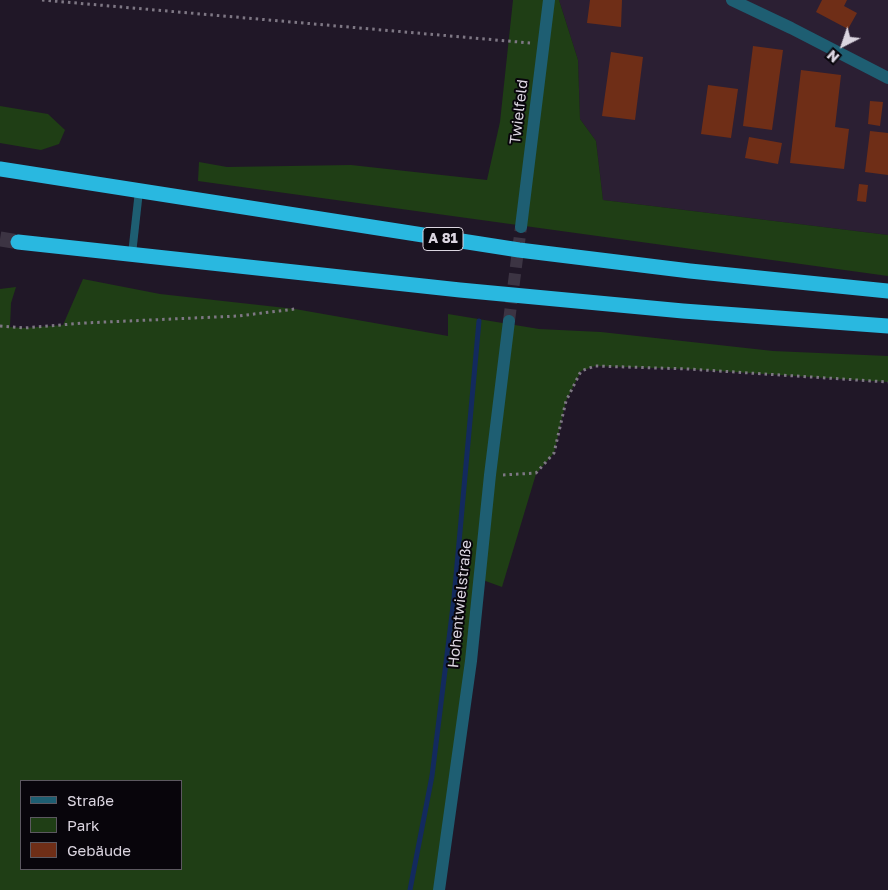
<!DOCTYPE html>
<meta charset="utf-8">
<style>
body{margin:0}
#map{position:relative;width:888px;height:890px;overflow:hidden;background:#201727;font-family:"Golos Text",sans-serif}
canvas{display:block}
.legend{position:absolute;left:20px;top:780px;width:162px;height:90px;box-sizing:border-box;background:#08050b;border:1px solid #5c5860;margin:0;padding:6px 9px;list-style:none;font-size:15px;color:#dbd5e0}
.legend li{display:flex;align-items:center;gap:10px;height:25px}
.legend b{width:25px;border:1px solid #5c5860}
.north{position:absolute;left:818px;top:20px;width:50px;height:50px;-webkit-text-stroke:4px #08050b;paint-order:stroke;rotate:221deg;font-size:14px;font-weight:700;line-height:20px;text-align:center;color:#dbd5e0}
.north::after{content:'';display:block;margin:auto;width:18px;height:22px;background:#dbd5e0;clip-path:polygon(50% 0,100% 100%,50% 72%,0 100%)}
</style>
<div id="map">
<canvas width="888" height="890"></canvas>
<ul class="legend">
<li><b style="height:6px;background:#1e5e72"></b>Straße</li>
<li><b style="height:14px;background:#1f3e15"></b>Park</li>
<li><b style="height:14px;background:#6f2e17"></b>Gebäude</li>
</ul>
<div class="north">N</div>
</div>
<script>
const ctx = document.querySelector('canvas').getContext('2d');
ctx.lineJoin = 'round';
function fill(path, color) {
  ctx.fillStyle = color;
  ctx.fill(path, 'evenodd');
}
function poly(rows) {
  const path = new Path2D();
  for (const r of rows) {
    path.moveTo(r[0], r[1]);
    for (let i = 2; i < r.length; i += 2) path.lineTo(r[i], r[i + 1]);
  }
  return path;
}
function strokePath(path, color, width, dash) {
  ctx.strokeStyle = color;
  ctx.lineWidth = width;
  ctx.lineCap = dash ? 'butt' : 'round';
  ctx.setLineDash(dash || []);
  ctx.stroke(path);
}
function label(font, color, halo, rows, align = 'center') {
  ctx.font = font + ' "Golos Text",sans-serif';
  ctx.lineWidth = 4;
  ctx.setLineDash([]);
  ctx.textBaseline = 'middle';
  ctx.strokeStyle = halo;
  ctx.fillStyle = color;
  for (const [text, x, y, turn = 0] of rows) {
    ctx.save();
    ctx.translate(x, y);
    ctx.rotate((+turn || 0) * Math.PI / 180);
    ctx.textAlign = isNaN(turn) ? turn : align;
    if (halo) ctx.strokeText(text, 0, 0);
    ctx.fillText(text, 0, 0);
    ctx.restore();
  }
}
fill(poly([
 [559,0,888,0,888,235,603,200,596,141,580,119,578,60]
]), '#2b1f33');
fill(poly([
 [513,0,559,0,578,60,580,119,596,141,603,200,888,235,888,276,198,181,199,162,227,167,351,165,487,180,500,122],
 [0,106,48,114,65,130,59,144,41,150,0,143],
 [83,279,160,294,295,309,448,336,448,314,539,329,601,332,773,351,888,356,888,382,688,369,595,366,581,371,566,401,554,453,536,474,502,587,480,579,439,890,0,890,0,289,16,287,11,303,10,327,24,328,63,325],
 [21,781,181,781,181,869,21,869]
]), '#1f3e15');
strokePath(poly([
 [410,890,432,776,454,598,479,321]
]), '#132a5e', 5);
fill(poly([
 [590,0,622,0,621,27,587,23],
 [822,0,847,0,844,6,857,13,848,29,816,12],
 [753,46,783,50,772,130,743,126],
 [611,52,643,57,635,120,602,116],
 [801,70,841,75,835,127,849,129,844,169,790,163],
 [708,85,738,89,731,138,701,134],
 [870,101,883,102,880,126,868,124],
 [870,131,888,133,888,175,865,172],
 [749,137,782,143,778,164,745,158],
 [859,184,868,185,866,202,857,201]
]), '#6f2e17');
strokePath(poly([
 [509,321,521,227]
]), '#3c3443', 12, [12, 6]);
strokePath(poly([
 [0,239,18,242]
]), '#3c3443', 15, [15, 8]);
strokePath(poly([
 [42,0,530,43],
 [0,326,24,328,84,323,238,316,295,309],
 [503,475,536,473,554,453,566,401,581,371,595,366,688,369,888,382]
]), '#7e7784', 3, [2.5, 4]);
strokePath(poly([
 [132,254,139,191]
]), '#1e5e72', 8);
strokePath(poly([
 [732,0,791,28,888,78],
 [521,227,549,0],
 [439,890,471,661,490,475,509,321]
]), '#1e5e72', 12);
strokePath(poly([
 [0,169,519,250,690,271,888,291],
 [18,242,460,290,683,311,888,326]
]), '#29b8e0', 15);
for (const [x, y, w] of [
 [443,239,40]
]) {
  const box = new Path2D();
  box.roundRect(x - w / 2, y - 11.5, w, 23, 4);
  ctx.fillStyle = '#08050b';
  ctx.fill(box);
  strokePath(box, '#dbd5e0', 1);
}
label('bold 14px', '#dbd5e0', null, [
 ["A 81",443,239]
]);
label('15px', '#dbd5e0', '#08050b', [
 ["Twielfeld",519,112,-83],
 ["Hohentwielstraße",460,604,-84]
]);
</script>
